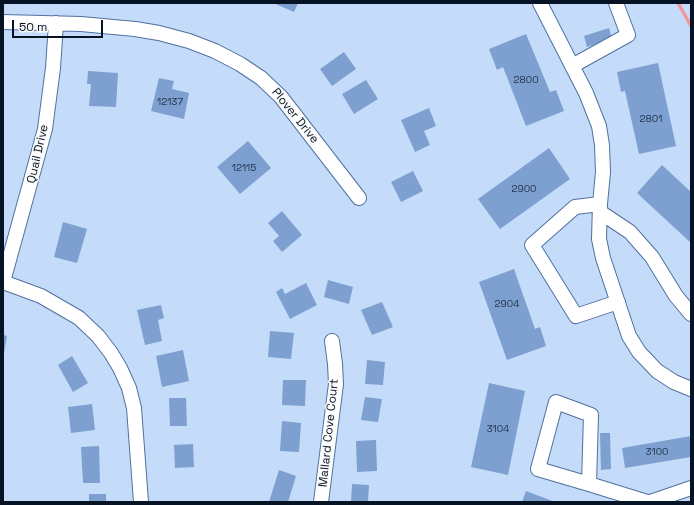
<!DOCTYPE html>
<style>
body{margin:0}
#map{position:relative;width:694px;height:505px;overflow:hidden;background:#c5dbfa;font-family:"Space Grotesk",sans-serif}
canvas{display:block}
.frame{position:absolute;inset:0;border:4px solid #061324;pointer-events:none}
.scale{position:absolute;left:12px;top:20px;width:91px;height:18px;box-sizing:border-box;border:2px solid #061324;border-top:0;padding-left:5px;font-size:12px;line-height:14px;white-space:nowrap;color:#061324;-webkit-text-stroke:3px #fafafa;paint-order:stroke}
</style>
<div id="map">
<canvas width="694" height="505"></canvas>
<div class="frame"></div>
<div class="scale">50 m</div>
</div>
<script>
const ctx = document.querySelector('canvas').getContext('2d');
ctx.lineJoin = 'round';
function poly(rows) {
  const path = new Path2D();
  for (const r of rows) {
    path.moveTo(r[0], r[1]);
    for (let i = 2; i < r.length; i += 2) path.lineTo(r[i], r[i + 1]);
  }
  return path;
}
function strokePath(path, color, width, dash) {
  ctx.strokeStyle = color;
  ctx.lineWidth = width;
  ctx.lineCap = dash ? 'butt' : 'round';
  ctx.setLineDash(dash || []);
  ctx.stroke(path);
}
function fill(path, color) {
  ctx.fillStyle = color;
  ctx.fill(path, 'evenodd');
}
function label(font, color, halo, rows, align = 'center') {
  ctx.font = font + ' "Space Grotesk",sans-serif';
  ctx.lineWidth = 3;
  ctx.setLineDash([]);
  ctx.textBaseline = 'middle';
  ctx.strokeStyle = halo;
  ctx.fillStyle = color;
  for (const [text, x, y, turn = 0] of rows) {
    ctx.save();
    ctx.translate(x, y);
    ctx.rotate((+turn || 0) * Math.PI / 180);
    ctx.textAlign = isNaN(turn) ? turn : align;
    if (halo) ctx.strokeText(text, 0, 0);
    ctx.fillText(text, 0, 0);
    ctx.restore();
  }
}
strokePath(poly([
 [678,3,691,26]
]), '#f2979d', 3.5);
fill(poly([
 [273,3,298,3,294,12],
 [609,28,612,39,587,47,584,36],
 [526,34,550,92,556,90,564,111,526,126,503,67,497,70,489,49],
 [344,52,356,69,332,86,320,69],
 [658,63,676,146,639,154,625,91,621,92,617,72],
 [88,71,118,73,116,107,89,106,91,84,87,84],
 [159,78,174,81,172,89,189,93,184,119,151,111],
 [366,80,378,99,354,114,342,94],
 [429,108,436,126,424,131,430,145,415,152,401,120],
 [248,141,271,168,240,194,217,167],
 [549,148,570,179,500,229,478,199],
 [662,165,691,192,691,243,637,193],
 [413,171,423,191,401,202,391,182],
 [282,211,302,235,282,252,273,241,279,236,268,223],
 [63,222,87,229,77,263,54,257],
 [514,269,535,329,540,327,546,346,507,360,479,282],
 [328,280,353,287,349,304,324,297],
 [306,283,317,305,290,319,276,292,282,288,285,294],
 [382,302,393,327,372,335,361,310],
 [161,305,164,318,158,320,162,341,145,345,137,310],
 [270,331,294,333,291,359,268,357],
 [3,335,7,336,4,353,3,353],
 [183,350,189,381,162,387,156,356],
 [72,356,88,383,73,392,58,365],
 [367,360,385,362,383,385,365,384],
 [283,380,306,380,305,406,282,405],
 [489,383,525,391,508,475,471,467],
 [365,397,382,399,378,422,361,420],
 [169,398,186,398,187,426,170,426],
 [92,404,95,430,71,433,68,407],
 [282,421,301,423,299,452,280,451],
 [600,433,610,433,611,469,601,470],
 [691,436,691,457,625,468,622,448],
 [376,440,377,471,357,472,356,441],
 [193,444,194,467,175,468,174,445],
 [99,446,100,483,83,483,81,447],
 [279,470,296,476,288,502,269,502],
 [352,484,369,485,368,502,351,502],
 [526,491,555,502,522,502],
 [89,494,106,494,106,502,89,502]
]), '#7da0d0');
const minor = poly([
 [540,3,586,93,599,126,602,145,603,172,600,204,599,239,603,258,629,336,639,352,657,371,674,382,691,389],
 [3,22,81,24,135,29,159,33,189,41,215,51,240,64,261,78,281,97,359,198],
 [572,66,628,35,616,3],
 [600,204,575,207,532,245,576,316,618,302],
 [600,212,630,232,652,257,676,296,691,314],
 [3,282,41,296,79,318,98,336,111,353,120,368,129,388,134,408,141,502],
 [3,282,45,129,53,68,56,23],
 [589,484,591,415,556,402,538,469,589,484,647,502],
 [321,502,336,384,335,364,332,341],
 [650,502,691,488]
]);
strokePath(minor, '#50719e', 16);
strokePath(minor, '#fff', 14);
label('10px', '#24364f', null, [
 ["2800",526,80],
 ["12137",170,102],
 ["2801",651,119],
 ["12115",244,168],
 ["2900",524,189],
 ["2904",507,304],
 ["3104",498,429],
 ["3100",657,452]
]);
label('12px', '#061324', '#fafafa', [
 ["Plover Drive",295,116,51],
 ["Quail Drive",38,154,-77],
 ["Mallard Cove Court",329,433,-84]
]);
</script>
